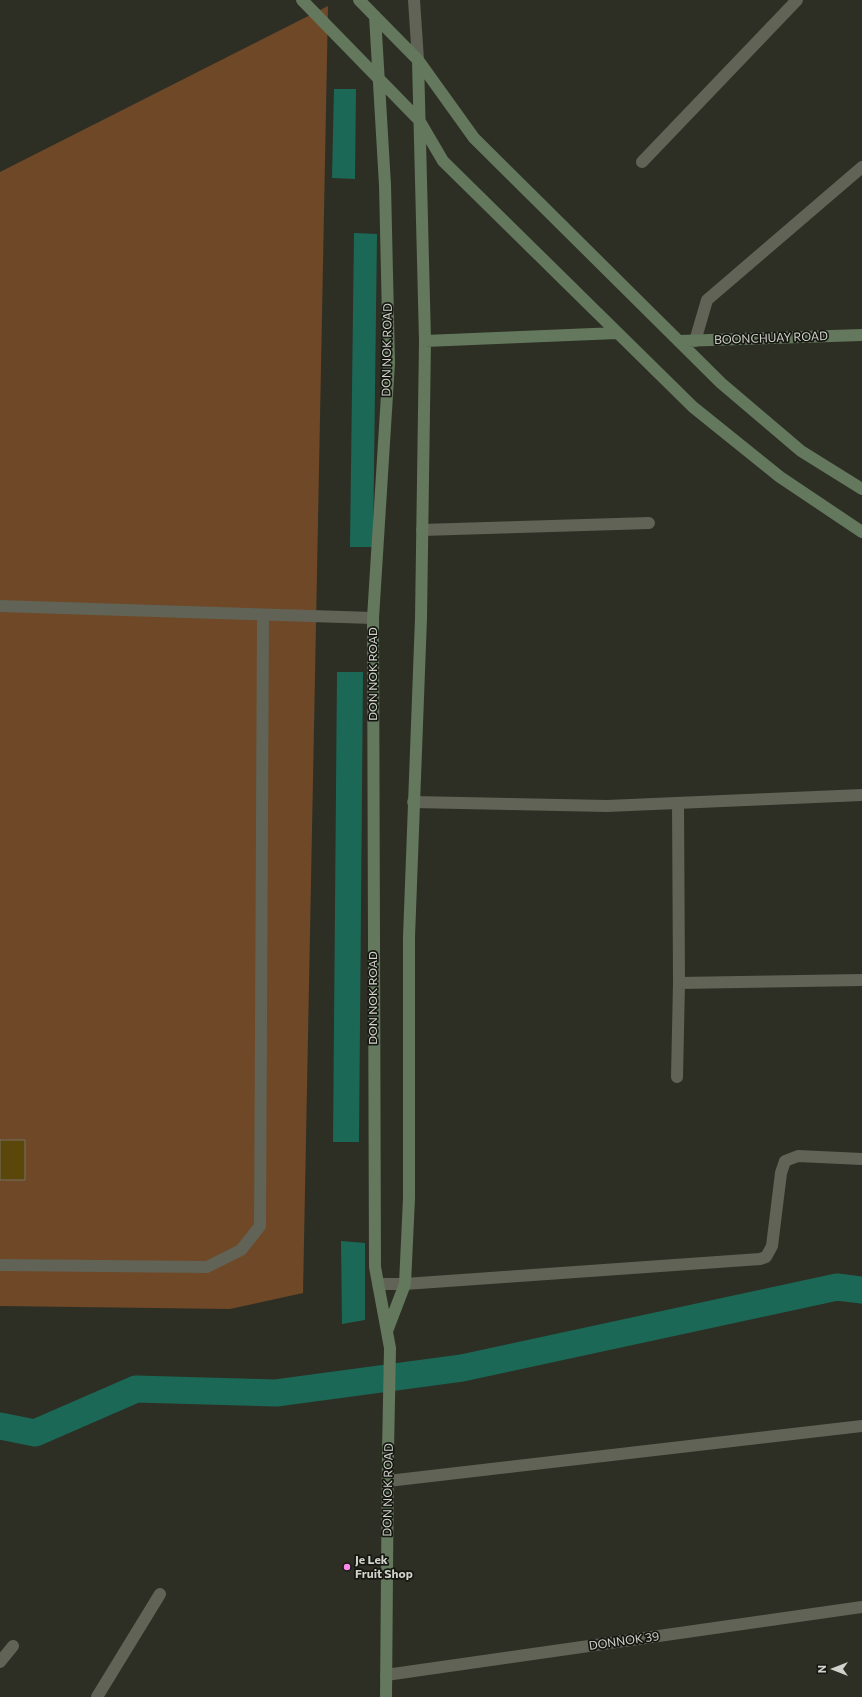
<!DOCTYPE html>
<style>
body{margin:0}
#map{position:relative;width:862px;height:1697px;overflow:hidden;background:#2d2f24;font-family:Commissioner,sans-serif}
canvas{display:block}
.north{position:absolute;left:814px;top:1649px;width:40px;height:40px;-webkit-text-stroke:3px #161711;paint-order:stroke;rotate:270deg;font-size:11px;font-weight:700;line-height:16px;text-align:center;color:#d0d2cb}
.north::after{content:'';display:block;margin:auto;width:14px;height:18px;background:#d0d2cb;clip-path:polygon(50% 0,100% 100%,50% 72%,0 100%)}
</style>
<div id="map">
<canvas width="862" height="1697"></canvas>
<div class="north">N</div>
</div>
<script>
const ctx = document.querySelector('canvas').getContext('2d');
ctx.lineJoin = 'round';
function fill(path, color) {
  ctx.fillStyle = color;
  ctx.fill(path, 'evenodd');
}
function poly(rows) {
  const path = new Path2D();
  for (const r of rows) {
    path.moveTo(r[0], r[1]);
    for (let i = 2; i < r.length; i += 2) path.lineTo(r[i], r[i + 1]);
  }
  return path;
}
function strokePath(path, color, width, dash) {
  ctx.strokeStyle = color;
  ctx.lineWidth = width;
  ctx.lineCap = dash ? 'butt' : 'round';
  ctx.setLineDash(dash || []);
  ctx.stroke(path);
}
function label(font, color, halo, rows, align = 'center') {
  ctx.font = font + ' Commissioner,sans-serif';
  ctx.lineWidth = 3.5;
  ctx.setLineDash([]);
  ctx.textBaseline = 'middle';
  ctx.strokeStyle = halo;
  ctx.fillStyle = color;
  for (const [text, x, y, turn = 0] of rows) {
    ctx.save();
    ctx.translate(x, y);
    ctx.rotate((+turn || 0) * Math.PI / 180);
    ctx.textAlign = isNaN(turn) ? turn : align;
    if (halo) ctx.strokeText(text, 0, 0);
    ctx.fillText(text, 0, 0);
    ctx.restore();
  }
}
fill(poly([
 [328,6,303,1293,230,1309,0,1306,0,172]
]), '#6f4827');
fill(poly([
 [334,89,356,89,355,179,332,178],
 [354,233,377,234,373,547,350,547],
 [337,672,363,672,359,1142,333,1142],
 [341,1241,365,1243,365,1320,342,1324]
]), '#1c6857');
strokePath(poly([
 [0,1426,35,1433,136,1389,276,1393,462,1368,837,1287,862,1290]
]), '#1c6857', 27);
const building = poly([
 [0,1140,25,1140,25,1180,0,1180,0,1140]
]);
fill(building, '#5b470a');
strokePath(building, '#767164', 1);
strokePath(poly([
 [414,0,418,60],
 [642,162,797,0],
 [0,1265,207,1267,241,1250,260,1226,263,615]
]), '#606356', 12);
strokePath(poly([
 [695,341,707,300,862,167],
 [422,530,649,523],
 [0,606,373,618],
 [413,802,607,806,862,795],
 [679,983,862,980],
 [677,1077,679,983,678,803],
 [378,1284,405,1284,760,1259,766,1257,772,1246,781,1173,785,1161,798,1156,862,1159],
 [388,1481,862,1426],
 [0,1662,13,1646],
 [386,1675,862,1607],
 [97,1697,160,1594]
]), '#606356', 12);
strokePath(poly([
 [302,0,419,120,443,161,693,407,780,477,862,532],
 [359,0,418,60,474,138,721,383,801,451,862,489],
 [375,16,385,185,389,363,373,618,375,1267,390,1348,388,1451,386,1697],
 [425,341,617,333],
 [680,341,862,335],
 [387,1331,405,1284,409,1198,409,937,421,618,425,341,418,60]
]), '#63785d', 12);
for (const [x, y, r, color] of [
 [347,1567,4,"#f888ea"]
]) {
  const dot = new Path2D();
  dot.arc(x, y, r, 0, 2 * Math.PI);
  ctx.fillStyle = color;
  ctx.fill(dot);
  strokePath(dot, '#161711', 1.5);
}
label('12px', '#d0d2cb', '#161711', [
 ["BOONCHUAY ROAD",771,338,-2],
 ["DON NOK ROAD",387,350,-89],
 ["DON NOK ROAD",373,674,-90],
 ["DON NOK ROAD",373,998,-90],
 ["DON NOK ROAD",388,1490,-89],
 ["DONNOK 39",624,1641,-8]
]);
label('bold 12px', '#d0d2cb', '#161711', [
 ["Je Lek",355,1560],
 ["Fruit Shop",355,1574]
], 'left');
</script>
